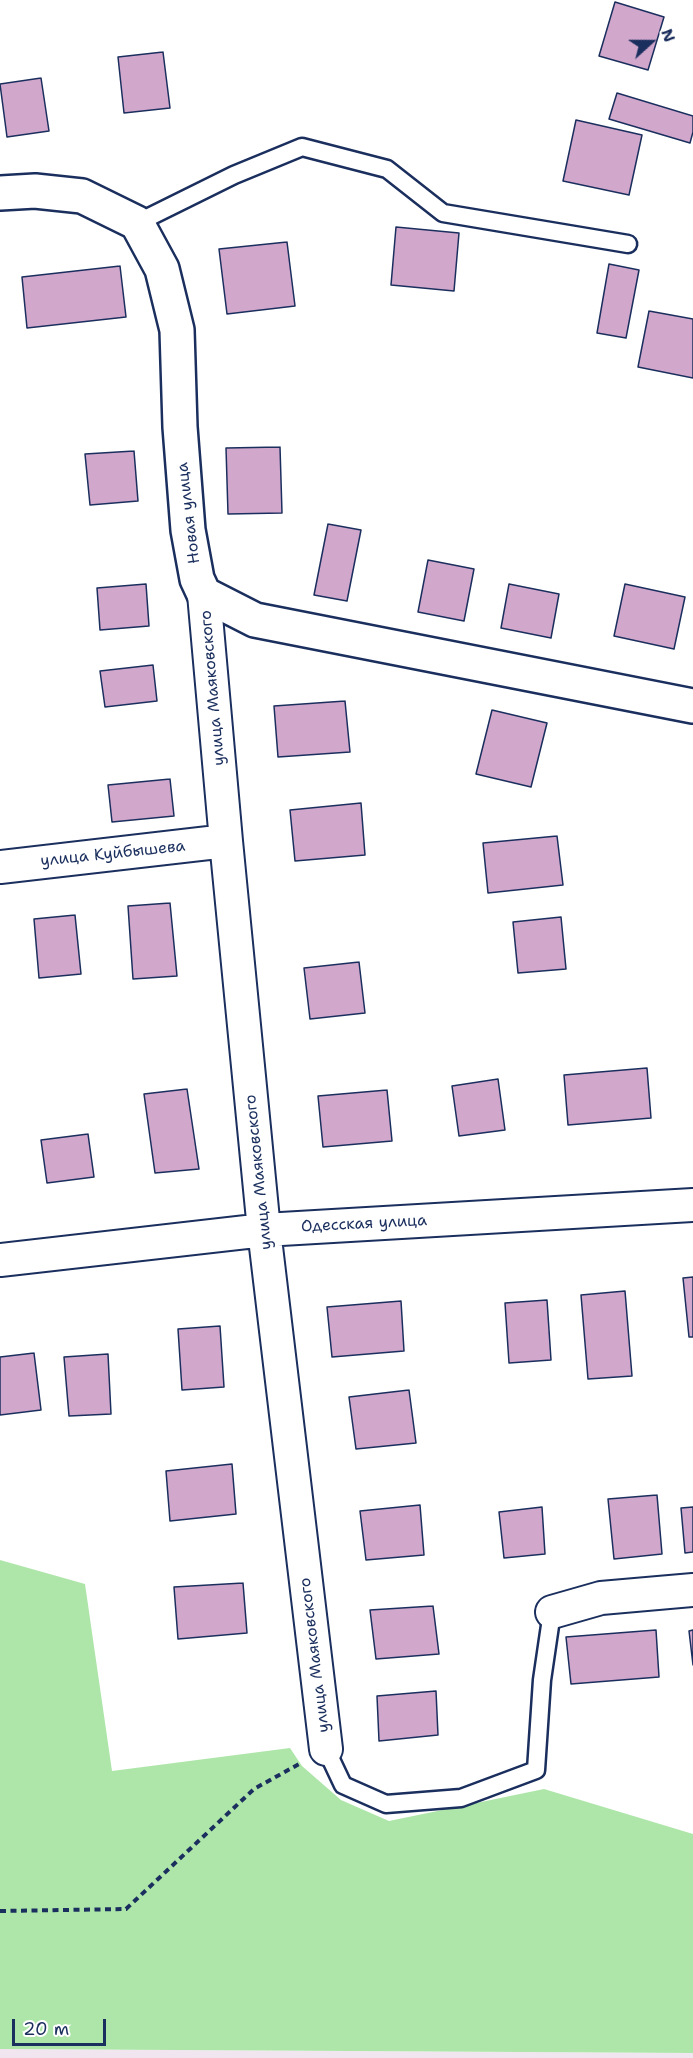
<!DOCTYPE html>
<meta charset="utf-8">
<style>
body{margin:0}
#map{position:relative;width:693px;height:2058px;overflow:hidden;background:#fff;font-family:"Shantell Sans",sans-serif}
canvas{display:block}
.north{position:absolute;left:621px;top:12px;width:60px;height:60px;-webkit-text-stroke:4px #fff;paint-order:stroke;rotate:69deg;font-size:16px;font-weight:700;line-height:24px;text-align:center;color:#1b2f5e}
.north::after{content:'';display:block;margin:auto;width:21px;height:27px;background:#1b2f5e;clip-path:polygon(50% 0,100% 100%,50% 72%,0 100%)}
.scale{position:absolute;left:12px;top:2019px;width:94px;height:27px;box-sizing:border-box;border:3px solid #1b2f5e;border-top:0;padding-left:8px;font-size:18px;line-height:21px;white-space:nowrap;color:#1b2f5e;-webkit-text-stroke:4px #fff;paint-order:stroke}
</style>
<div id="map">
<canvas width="693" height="2058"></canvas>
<div class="north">N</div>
<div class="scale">20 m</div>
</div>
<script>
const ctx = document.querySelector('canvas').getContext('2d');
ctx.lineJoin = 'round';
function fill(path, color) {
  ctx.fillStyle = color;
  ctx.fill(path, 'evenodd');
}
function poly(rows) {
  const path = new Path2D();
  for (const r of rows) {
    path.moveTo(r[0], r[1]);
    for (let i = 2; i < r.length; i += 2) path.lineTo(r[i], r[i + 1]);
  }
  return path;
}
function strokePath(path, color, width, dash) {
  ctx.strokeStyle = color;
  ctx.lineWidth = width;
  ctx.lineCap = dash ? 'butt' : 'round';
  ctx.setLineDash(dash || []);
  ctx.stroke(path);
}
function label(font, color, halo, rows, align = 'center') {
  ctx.font = font + ' "Shantell Sans",sans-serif';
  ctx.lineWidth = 4.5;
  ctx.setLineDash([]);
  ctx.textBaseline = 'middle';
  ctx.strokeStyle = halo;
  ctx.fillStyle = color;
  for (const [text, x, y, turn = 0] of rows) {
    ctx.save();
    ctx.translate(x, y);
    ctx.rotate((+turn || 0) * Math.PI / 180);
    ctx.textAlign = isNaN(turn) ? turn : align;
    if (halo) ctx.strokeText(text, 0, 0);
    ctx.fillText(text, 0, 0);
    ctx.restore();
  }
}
fill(poly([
 [0,2049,693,2053,693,2058,0,2058]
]), '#f1e5f0');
fill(poly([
 [0,1560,85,1584,112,1771,290,1748,302,1766,341,1800,389,1821,544,1789,693,1834,693,2053,0,2049]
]), '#aee6aa');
const building = poly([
 [615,2,664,17,648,70,599,56,615,2],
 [163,52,170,108,124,113,118,57,163,52],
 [41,78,49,131,7,137,0,84,41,78],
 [617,93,693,116,693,132,690,143,609,119,617,93],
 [576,120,642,135,629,195,563,181,576,120],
 [396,227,459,233,454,291,391,285,396,227],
 [287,242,295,306,227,314,219,249,287,242],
 [609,264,639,270,626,338,597,333,609,264],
 [120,266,126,317,27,328,22,277,120,266],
 [649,311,693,319,693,378,638,367,649,311],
 [280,447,282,513,228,514,226,448,280,447],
 [134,451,138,501,90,505,85,454,134,451],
 [328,524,361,530,347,601,314,595,328,524],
 [428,560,474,569,464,621,418,612,428,560],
 [146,584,149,626,100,630,97,588,146,584],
 [509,584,559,594,551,638,501,628,509,584],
 [625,584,685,597,674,649,614,636,625,584],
 [153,665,157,701,105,707,100,671,153,665],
 [345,701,350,752,278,757,274,706,345,701],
 [492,710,547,723,531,787,476,774,492,710],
 [170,779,174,816,112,822,108,785,170,779],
 [361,803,365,855,295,861,290,810,361,803],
 [557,836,563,885,488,893,483,843,557,836],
 [170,903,177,976,133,979,128,906,170,903],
 [75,915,81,974,39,978,34,919,75,915],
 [561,917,566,969,518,973,513,922,561,917],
 [359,962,365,1013,310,1019,304,968,359,962],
 [647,1068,651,1118,568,1125,564,1075,647,1068],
 [498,1079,505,1130,459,1136,452,1086,498,1079],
 [187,1089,199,1169,155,1173,144,1094,187,1089],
 [387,1090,392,1141,323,1147,318,1096,387,1090],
 [88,1134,94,1177,47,1183,41,1140,88,1134],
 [693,1277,693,1337,689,1337,683,1278,693,1277],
 [625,1291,632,1376,588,1379,581,1295,625,1291],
 [547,1300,551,1360,509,1363,505,1303,547,1300],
 [401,1301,404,1351,332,1357,327,1307,401,1301],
 [220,1326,224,1387,182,1390,178,1329,220,1326],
 [34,1353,41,1410,0,1415,0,1357,34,1353],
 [108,1354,111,1414,69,1416,64,1357,108,1354],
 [409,1390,416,1443,356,1449,349,1397,409,1390],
 [232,1464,236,1514,170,1521,166,1471,232,1464],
 [657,1495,662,1554,614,1559,608,1499,657,1495],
 [420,1505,424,1555,366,1560,360,1511,420,1505],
 [542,1507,545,1554,504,1558,499,1512,542,1507],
 [693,1507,693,1552,685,1553,681,1508,693,1507],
 [243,1583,247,1633,178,1639,174,1587,243,1583],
 [433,1606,439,1654,376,1659,370,1610,433,1606],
 [656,1630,659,1677,571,1684,566,1637,656,1630],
 [693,1630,693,1665,689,1631,693,1630],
 [436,1691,438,1735,379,1741,377,1696,436,1691]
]);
fill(building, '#d1a7cc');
strokePath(building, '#1b2f5e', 1.5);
const lane = poly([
 [137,223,234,175,302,147,387,169,443,213,628,244],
 [326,1749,343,1785,386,1804,461,1798,536,1770,542,1680,552,1612]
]);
const street = poly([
 [204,594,226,841,264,1230,326,1749],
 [0,867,226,841],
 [0,1260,264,1230,693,1205],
 [552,1612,601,1598,693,1590]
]);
const secondary = poly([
 [0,193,35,191,82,196,137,223,162,269,177,330,180,427,188,530,197,579,204,594,255,620,693,706]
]);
strokePath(lane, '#1b2f5e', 21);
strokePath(street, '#1b2f5e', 36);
strokePath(secondary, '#1b2f5e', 38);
strokePath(poly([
 [0,1911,126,1909,254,1789,299,1764]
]), '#1b2f5e', 4, [6, 4.5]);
strokePath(lane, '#fff', 16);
strokePath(street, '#fff', 32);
strokePath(secondary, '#fff', 33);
label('16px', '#1b2f5e', '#fff', [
 ["Новая улица",189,513,-97],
 ["улица Маяковского",213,688,-95],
 ["улица Куйбышева",113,854,-6],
 ["улица Маяковского",259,1172,-96],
 ["Одесская улица",364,1224,-3],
 ["улица Маяковского",315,1655,-97]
]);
</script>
